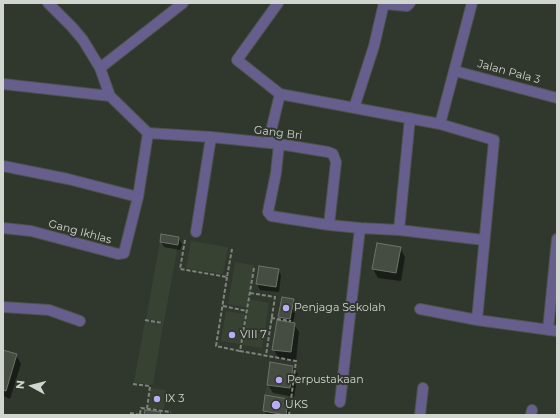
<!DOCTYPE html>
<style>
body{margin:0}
#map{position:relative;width:560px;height:418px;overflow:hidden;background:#30372d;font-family:Montserrat,sans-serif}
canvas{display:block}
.frame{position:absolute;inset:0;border:4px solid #d1d5cf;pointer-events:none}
.north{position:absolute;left:12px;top:366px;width:40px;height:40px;-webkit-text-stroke:3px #30372d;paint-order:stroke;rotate:277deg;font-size:11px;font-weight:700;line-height:16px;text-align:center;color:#d1d5cf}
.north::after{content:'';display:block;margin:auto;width:14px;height:18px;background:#d1d5cf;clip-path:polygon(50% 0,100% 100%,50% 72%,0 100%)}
</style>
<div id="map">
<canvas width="560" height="418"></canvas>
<div class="frame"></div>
<div class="north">N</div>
</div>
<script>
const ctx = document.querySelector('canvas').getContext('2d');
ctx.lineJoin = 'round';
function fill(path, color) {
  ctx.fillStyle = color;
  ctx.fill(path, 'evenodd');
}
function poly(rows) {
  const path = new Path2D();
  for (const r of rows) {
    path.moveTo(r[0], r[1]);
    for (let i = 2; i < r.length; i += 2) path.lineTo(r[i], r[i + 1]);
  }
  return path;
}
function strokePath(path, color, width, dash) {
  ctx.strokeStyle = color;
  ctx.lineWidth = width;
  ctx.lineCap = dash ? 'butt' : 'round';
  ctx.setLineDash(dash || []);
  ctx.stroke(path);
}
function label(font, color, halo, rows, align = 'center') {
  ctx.font = font + ' Montserrat,sans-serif';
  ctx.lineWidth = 4;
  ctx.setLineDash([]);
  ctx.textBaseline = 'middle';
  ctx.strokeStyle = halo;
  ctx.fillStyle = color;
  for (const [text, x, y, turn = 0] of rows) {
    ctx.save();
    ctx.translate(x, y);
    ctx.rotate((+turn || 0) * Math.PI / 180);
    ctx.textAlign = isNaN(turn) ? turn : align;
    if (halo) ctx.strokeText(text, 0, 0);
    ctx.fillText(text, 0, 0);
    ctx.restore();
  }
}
fill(poly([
 [191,241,228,247,223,274,186,268],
 [160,242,178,245,164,322,146,319],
 [235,262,254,265,247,308,228,304],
 [250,299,269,303,262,348,242,345],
 [226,311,245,314,240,344,221,341],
 [145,321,163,324,153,385,134,382],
 [267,385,290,388,288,399,265,395],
 [151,388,166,390,164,409,148,408]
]), '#384233');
fill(poly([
 [178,238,182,244,180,250,164,247,161,242],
 [377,245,400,248,405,257,401,281,378,278,373,269],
 [278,270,281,275,279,292,260,290,257,284],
 [293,299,297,305,293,323,299,332,296,361,278,358,274,349,282,321,279,317],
 [3,351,16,355,21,364,10,399,3,396],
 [293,366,298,375,294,397,273,393,268,385],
 [288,400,291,406,289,415,267,415,264,410]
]), '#0007');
const building = poly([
 [161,234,179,237,178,245,160,242,161,234],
 [377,243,401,247,396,273,372,269,377,243],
 [259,266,279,269,276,287,256,284,259,266],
 [282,297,294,299,290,319,278,317,282,297],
 [277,320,295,323,291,352,272,350,277,320],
 [3,350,17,354,6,391,3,390,3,350],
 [270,362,293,366,290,388,267,385,270,362],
 [265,395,288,399,286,415,263,411,265,395],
 [145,410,161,412,160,415,144,415,145,410]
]);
fill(building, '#454c42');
strokePath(building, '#6c7369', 1);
const minor = poly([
 [48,3,72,27,83,40,100,68,110,96],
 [278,3,237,60,280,94,440,124,494,140,477,320],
 [384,4,407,6,410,3],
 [100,68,183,3],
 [455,71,557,98],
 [3,84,110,96,148,133],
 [354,108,374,46,384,3],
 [440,124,472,3],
 [148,133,211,137,279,144,328,152,333,154,336,162,329,225],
 [268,143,280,94],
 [279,144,276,173,268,212,271,216,329,225,360,228,399,230,484,240],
 [3,166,68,179,138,197],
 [3,228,31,231,118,254,124,253,138,197,148,133],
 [399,230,410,118],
 [196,232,211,137],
 [3,307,49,310,80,321],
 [420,309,477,320,557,331],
 [548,330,557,239],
 [340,402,360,228],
 [420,415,423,388],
 [531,415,532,410]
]);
strokePath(minor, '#4d534a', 12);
strokePath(poly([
 [185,240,180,269,227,277,232,249],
 [254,268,240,351,296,361,289,415],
 [227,277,216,346,240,351],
 [250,293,275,297,266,355],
 [223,306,247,311],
 [271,318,291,321],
 [145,320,163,323],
 [133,384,150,386,147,409],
 [130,413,140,415],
 [140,414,141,408,171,412]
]), '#7f847c', 2, [4, 2]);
strokePath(minor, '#665e8c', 10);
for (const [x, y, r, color] of [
 [286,308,4,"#b8abf7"],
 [232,335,4,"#b8abf7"],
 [279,380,4,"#b8abf7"],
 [157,399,4,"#b8abf7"],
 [276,405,5,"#b8abf7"]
]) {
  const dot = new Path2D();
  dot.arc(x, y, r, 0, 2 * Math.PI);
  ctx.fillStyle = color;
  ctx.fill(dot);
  strokePath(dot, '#30372d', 1.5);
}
label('11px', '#d1d5cf', '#30372d', [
 ["Jalan Pala 3",509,72,15],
 ["Gang Bri",278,133,7],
 ["Gang Ikhlas",80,232,15]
]);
label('11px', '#d1d5cf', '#30372d', [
 ["Penjaga Sekolah",294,308],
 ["VIII 7",240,335],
 ["Perpustakaan",287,380],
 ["IX 3",165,399],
 ["UKS",285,405]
], 'left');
</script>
